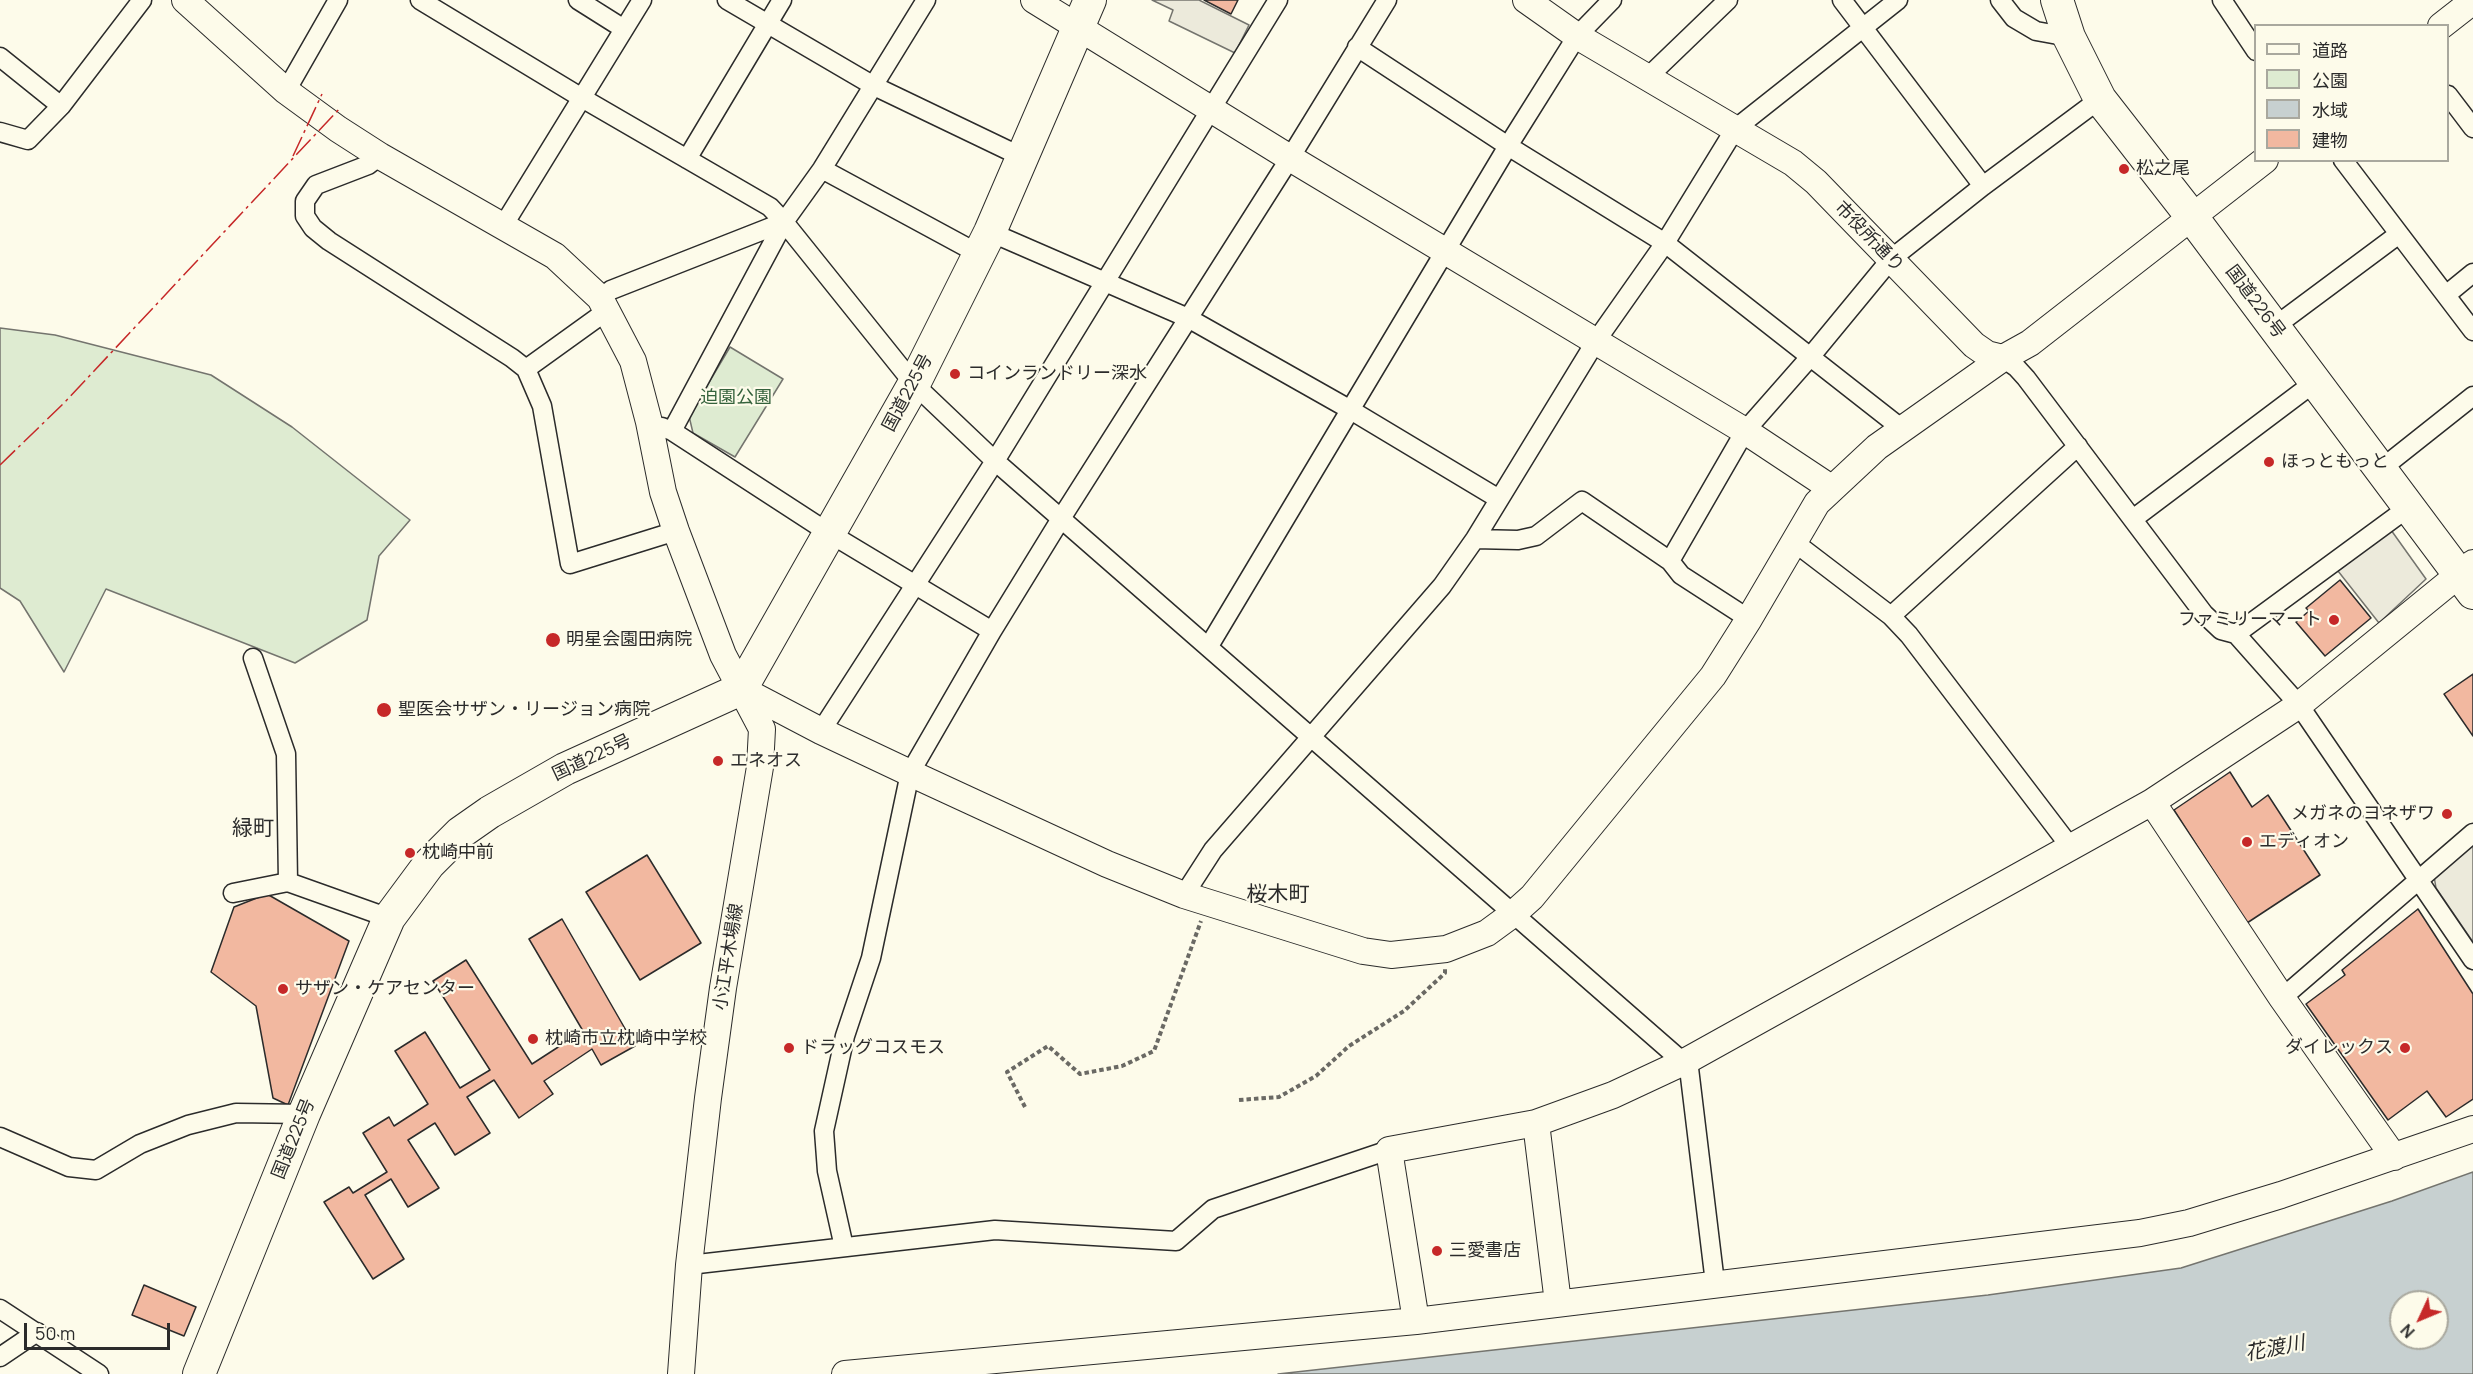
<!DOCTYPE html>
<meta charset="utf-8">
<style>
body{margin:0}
#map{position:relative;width:2473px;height:1374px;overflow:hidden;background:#fdfbea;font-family:Manrope,"Noto Sans JP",sans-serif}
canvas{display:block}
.legend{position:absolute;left:2254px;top:24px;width:195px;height:138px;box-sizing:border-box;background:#fdfbea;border:2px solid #a9a89e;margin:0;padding:8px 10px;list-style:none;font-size:18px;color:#2b2b2b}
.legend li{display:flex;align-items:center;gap:12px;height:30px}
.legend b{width:30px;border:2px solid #a9a89e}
.north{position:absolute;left:2389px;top:1290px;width:60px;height:60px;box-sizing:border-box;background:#fdfbea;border:2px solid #a9a89e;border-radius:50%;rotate:226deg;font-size:16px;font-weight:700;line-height:24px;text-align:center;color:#2b2b2b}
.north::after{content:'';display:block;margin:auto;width:21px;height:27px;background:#c62828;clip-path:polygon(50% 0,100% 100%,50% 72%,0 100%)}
.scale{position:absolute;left:24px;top:1323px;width:146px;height:27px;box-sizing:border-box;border:3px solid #2b2b2b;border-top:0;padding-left:8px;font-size:18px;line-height:21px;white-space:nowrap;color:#2b2b2b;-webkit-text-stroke:4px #fdfbea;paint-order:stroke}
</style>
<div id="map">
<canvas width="2473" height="1374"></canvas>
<ul class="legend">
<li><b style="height:8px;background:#fdfbea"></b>道路</li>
<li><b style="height:16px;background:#deebd1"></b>公園</li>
<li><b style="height:16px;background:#c7d0d0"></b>水域</li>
<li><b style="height:16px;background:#f2b8a0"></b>建物</li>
</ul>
<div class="north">N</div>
<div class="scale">50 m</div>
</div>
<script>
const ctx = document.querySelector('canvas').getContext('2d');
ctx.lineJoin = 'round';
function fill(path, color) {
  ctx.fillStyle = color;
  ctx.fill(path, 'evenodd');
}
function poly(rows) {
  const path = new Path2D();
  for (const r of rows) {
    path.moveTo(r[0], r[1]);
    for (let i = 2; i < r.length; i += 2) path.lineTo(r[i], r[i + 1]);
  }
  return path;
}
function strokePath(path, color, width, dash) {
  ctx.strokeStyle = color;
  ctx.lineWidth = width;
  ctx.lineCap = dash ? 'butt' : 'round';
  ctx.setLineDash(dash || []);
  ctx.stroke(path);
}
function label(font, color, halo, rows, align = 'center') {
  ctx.font = font + ' Manrope,"Noto Sans JP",sans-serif';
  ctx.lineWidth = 4.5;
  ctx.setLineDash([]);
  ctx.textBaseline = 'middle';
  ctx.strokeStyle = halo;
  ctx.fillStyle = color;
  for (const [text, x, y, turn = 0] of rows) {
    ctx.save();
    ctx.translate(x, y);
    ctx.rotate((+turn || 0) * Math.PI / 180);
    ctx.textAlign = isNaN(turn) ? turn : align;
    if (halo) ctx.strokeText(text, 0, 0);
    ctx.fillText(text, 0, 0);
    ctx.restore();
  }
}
const green = poly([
 [0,328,55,335,211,375,292,427,410,520,379,556,367,620,295,663,106,589,64,672,20,601,0,588,0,328],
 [730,347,783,379,735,457,693,433,689,416,730,347]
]);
fill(green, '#deebd1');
strokePath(green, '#74746e', 1.5);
const parking = poly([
 [1152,0,1199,0,1249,25,1235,53,1169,21,1173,10,1152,0],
 [2391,530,2426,579,2379,623,2338,571,2391,530],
 [2473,844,2473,942,2436,888,2434,876,2473,844]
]);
fill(parking, '#eceadb');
strokePath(parking, '#74746e', 1.5);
const water = poly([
 [2473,1172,2473,1374,1278,1374,1988,1295,2181,1268,2392,1201,2473,1172],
 [2401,1302,2437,1302,2437,1338,2401,1338,2401,1302]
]);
fill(water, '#c7d0d0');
strokePath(water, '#74746e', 1.5);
const building = poly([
 [1204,0,1238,0,1231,14,1204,0],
 [2340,580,2371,618,2325,656,2296,622,2309,611,2306,608,2340,580],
 [2473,674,2473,736,2444,694,2473,674],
 [2230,772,2252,807,2268,795,2320,875,2247,923,2174,810,2230,772],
 [647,855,701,943,640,980,586,892,647,855],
 [267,894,349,941,288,1105,273,1098,256,1006,211,972,234,907,267,894],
 [2418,909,2473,994,2473,1099,2446,1117,2427,1091,2388,1120,2306,1004,2345,975,2342,970,2418,909],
 [562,919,635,1046,601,1065,592,1049,544,1081,553,1094,519,1118,494,1080,467,1097,490,1133,455,1155,435,1123,408,1140,439,1188,408,1207,391,1179,365,1195,404,1259,373,1279,324,1202,349,1187,353,1193,387,1172,363,1133,389,1117,394,1126,428,1104,395,1051,425,1032,460,1088,490,1070,433,981,466,960,532,1064,583,1031,529,939,562,919],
 [144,1285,196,1307,184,1336,132,1315,144,1285]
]);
fill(building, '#f2b8a0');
strokePath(building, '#2b2b2b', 1.5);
const street = poly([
 [420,0,582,98,770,207,784,222,914,384,995,461,1683,1062],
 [578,0,624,29],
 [727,0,874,86,1022,157],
 [1842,0,1983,186],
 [2000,0,2014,18,2036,31,2069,37],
 [2222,0,2256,51],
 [1357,47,1508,146,1665,243,1901,428],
 [0,57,61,106],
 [1648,77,1728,0],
 [286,91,338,0],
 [2448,95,2473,128],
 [0,132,28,140,61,106,142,0],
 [380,156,368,165,316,185,305,201,305,216,313,228,329,241,512,358,526,369,542,406,570,564,676,531],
 [687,159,782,0],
 [2343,160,2473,331],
 [822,169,979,254],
 [503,226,642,0],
 [990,232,1188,318,1349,409,1499,499],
 [2446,295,2473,273],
 [600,298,611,290,784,222],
 [2274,327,2399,234],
 [2003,358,2016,367,2026,378,2204,614,2221,630,2236,634,2299,705,2473,960],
 [526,369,608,310],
 [662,427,672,431,829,533,992,631],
 [672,431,784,222,822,169,926,0],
 [2381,469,2473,396],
 [2133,519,2315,382],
 [1475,539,1518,540,1536,536,1582,501,1670,561,1681,575,1749,619],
 [1794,542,1891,616,1909,635,2072,849],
 [1670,561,1745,431,1811,356,1891,259,1983,186,2100,99],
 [1891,616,2078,446],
 [2236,634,2409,507],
 [1209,646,1508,146,1577,36,1612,0],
 [253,658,286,754,288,882],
 [821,731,995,461,1278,0],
 [233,893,288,882,389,918],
 [1184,895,1213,850,1442,586,1475,539,1596,341,1665,243,1735,129,1898,0],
 [2282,998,2473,833],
 [1688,1060,1715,1283],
 [0,1137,69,1167,96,1170,140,1144,188,1125,236,1113,304,1114],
 [844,1247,827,1171,824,1131,845,1036,871,958,910,773,992,631,1062,517,1290,158,1387,0],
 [689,1265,995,1230,1176,1241,1213,1209,1389,1150],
 [0,1309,99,1374],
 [0,1357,37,1332]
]);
const secondary = poly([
 [185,0,286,91,338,129,380,156,555,256,600,298,633,361,649,422,663,492,676,531,723,655,762,729,760,767,723,988,708,1098,689,1265,681,1374],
 [1034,0,1290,158,1745,431,1831,488],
 [1526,0,1577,36,1793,163,1816,182,1974,345,1987,354,2003,358,2030,343,2265,160],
 [2441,26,2473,1],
 [741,689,821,731,910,773,1107,864,1184,895,1363,951,1391,955,1446,949,1487,933,1513,914,1532,897,1713,676,1749,619,1817,503,1877,447,2003,358],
 [2152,802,2282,998,2394,1157],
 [1536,1123,1558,1303],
 [1416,1321,1389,1150,1536,1123,1613,1095,1688,1060,2152,802,2299,705,2473,563],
 [845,1374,1416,1321,2140,1233,2189,1223,2281,1195,2473,1129]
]);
const highway = poly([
 [2057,0,2069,37,2100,99,2192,217,2473,593],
 [199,1374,304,1114,389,918,429,864,460,833,490,812,565,769,741,689,914,384,990,232,1090,0]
]);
strokePath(street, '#2b2b2b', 21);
strokePath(secondary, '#2b2b2b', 28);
strokePath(highway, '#2b2b2b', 34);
strokePath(poly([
 [1239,1100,1279,1097,1316,1076,1349,1046,1404,1011,1445,973,1445,969],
 [1025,1107,1007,1072,1048,1046,1080,1074,1122,1066,1154,1051,1201,921]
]), '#6a6964', 4, [4.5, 3]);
strokePath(street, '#fdfbea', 18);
strokePath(secondary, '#fdfbea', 26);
strokePath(highway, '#fdfbea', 32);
strokePath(poly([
 [293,156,322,94],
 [0,465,65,402,341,107]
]), '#c62828', 1.5, [21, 4.5, 3, 4.5]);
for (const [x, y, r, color] of [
 [2124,169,6,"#c62828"],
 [955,374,6,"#c62828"],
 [2269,462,6,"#c62828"],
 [2334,620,6,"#c62828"],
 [553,640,8,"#c62828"],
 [384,710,8,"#c62828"],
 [718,761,6,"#c62828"],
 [2447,814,6,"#c62828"],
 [2247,842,6,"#c62828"],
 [410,853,6,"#c62828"],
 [283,989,6,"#c62828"],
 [533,1039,6,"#c62828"],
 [789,1048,6,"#c62828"],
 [2405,1048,6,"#c62828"],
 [1437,1251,6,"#c62828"]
]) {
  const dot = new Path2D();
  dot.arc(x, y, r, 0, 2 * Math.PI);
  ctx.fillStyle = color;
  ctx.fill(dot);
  strokePath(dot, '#fdfbea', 2);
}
label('18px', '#2b2b2b', '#fdfbea', [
 ["松之尾",2136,169],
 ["コインランドリー深水",967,374],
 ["ほっともっと",2281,462],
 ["ファミリーマート",2322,620,"right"],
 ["明星会園田病院",566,640],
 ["聖医会サザン・リージョン病院",398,710],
 ["エネオス",730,761],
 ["メガネのヨネザワ",2435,814,"right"],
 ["エディオン",2259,842],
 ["枕崎中前",422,853],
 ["サザン・ケアセンター",295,989],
 ["枕崎市立枕崎中学校",545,1039],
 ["ドラッグコスモス",801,1048],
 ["ダイレックス",2393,1048,"right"],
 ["三愛書店",1449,1251]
], 'left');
label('18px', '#2b2b2b', '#fdfbea', [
 ["市役所通り",1869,237,46],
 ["国道226号",2255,302,53],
 ["国道225号",908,393,-62],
 ["国道225号",592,758,-25],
 ["小江平木場線",729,957,-81],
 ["国道225号",294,1139,-68]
]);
label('18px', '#34623c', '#fdfbea', [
 ["迫園公園",736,398]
]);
label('italic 20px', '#2b2b2b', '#fdfbea', [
 ["花渡川",2275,1349,-11]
]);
label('21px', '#2b2b2b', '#fdfbea', [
 ["緑町",253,829],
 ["桜木町",1278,895]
]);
</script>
